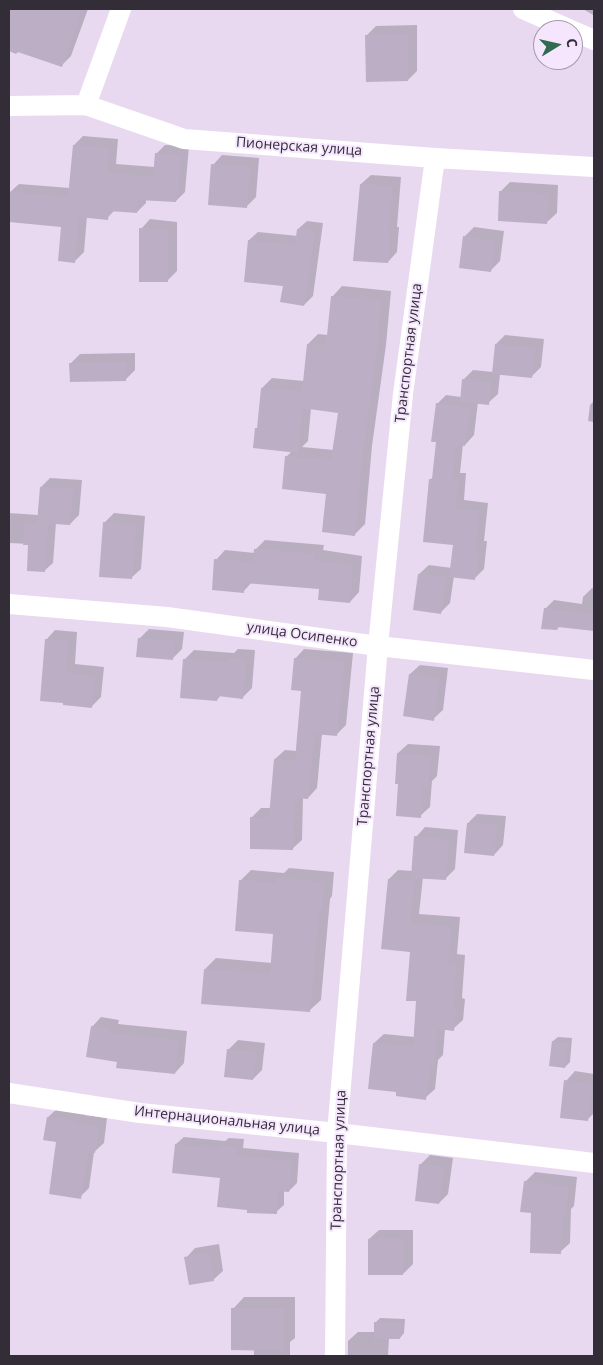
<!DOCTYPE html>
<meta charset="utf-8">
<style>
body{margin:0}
#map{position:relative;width:603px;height:1365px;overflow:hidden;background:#e8d9f1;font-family:"Open Sans",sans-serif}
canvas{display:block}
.frame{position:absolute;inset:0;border:10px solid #332d37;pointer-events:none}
.north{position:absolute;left:533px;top:20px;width:50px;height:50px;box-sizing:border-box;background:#f5e6fe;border:1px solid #a79cae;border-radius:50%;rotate:81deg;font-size:14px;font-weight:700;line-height:20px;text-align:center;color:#332d37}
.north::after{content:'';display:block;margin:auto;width:18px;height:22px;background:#326a51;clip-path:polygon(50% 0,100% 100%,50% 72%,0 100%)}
</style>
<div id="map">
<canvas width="603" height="1365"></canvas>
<div class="frame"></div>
<div class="north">С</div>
</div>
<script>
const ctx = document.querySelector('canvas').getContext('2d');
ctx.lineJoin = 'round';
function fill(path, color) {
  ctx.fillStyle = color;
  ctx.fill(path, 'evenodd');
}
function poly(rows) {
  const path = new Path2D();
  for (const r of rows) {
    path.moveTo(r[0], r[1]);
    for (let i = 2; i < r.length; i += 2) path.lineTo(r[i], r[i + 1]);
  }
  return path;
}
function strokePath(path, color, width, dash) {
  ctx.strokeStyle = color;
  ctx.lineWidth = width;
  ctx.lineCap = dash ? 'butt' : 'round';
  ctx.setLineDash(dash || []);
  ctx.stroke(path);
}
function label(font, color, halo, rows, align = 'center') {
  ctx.font = font + ' "Open Sans",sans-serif';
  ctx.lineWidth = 4;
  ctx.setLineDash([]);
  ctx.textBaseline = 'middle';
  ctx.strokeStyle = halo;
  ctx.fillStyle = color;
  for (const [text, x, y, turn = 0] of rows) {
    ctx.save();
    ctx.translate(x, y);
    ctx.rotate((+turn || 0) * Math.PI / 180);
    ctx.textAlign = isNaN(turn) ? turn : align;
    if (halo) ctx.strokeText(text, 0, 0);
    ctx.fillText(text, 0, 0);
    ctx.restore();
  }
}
fill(poly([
 [9,9,88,9,71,56,62,65,19,51,16,54,9,51],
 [583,9,594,9,594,14,593,15],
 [417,25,417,71,408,80,367,35,376,26],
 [83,136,118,139,116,164,155,167,156,154,165,145,189,146,185,192,176,201,146,199,146,203,137,212,115,210,107,218,87,216,84,252,75,261,62,226,9,221,9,193,19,184,70,188,74,145],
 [222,155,259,158,256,197,247,206,213,165],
 [371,175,401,177,397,227,399,227,397,252,388,262,361,184],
 [510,182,558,185,557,213,547,222,500,192],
 [150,219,177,222,177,271,167,281,141,229],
 [307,221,323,223,313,296,304,305,284,285,249,240,258,232,298,236,298,229],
 [474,227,504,231,500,261,490,271,464,237],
 [342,286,391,291,386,345,372,446,365,524,355,534,328,492,286,457,292,451,258,427,262,388,272,378,304,381,308,344,318,334,328,335,332,297],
 [311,408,339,412,334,450,302,447,308,441],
 [505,335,544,339,541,367,531,377,500,374,498,394,488,403,478,402,474,435,465,445,463,444,460,473,466,473,464,500,488,503,484,541,487,541,484,569,475,578,454,576,450,603,441,612,419,574,429,565,452,568,454,544,430,480,434,476,437,441,437,404,446,395,461,397,463,380,473,370,493,372,496,344],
 [135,353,135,370,125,380,71,363,80,354],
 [594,401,594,422,588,421,590,405],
 [50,478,82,480,79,515,70,524,56,523,53,563,44,571,30,544,9,543,9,513,38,515,41,487],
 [114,513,145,516,141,569,131,578,104,523],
 [265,540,324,545,323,550,362,556,359,592,350,602,321,588,252,582,243,592,216,560,225,550,255,553,255,550],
 [592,588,594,589,594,630,560,626,557,629,545,609,554,600,582,604,583,597],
 [149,629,184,632,182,649,173,658,139,639],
 [55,630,77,632,75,664,104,667,101,697,92,706,65,704,46,640],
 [238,649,255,650,252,688,243,697,221,695,217,700,184,660,194,650,234,653],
 [304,649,353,653,346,725,336,735,322,733,317,788,308,798,303,797,302,840,292,849,252,817,261,808,271,808,275,759,285,750,297,751,302,690,295,659],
 [420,665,448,668,443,710,433,719,410,674],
 [408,744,440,746,437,776,432,781,430,807,420,816,399,783,398,753],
 [477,814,506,816,503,845,494,855,468,823],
 [425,827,458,830,455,869,445,879,423,877,419,914,460,917,457,954,465,955,462,998,465,999,463,1020,453,1029,445,1029,443,1055,438,1060,435,1089,425,1098,397,1091,374,1043,384,1034,415,1037,418,1000,411,951,389,879,398,870,413,871,416,837],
 [289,868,334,872,332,896,330,899,321,1000,310,1010,205,969,216,958,272,963,274,933,240,881,251,870,284,873],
 [101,1017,119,1020,118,1024,187,1031,184,1063,175,1073,118,1061,92,1027],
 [558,1037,572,1038,570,1062,565,1067,553,1041],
 [238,1040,265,1043,262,1070,253,1079,228,1050],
 [575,1071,594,1074,594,1113,587,1120,566,1081],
 [57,1109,86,1113,85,1115,107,1118,104,1143,94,1152,89,1188,80,1197,48,1117],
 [184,1137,225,1141,229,1138,244,1139,243,1148,299,1153,297,1183,289,1191,284,1190,284,1205,276,1212,248,1209,222,1177,176,1144],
 [430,1155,453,1158,448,1194,439,1203,420,1165],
 [535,1172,577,1177,574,1206,571,1209,570,1243,560,1252,532,1212,525,1182],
 [379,1230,413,1230,413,1264,403,1274,369,1239],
 [219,1244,223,1271,213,1280,186,1258,195,1248],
 [244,1297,295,1297,295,1338,290,1342,290,1356,254,1356,254,1349,233,1309],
 [380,1318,405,1319,404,1333,400,1338,389,1338,388,1356,348,1356,348,1341,358,1332,375,1332,375,1323]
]), '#0003');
fill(poly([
 [9,9,82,9,62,67,9,49],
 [408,34,408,81,366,82,365,35],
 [73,145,109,148,107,173,153,177,155,153,181,155,176,202,138,200,137,213,109,211,108,220,78,217,75,263,58,261,61,227,9,222,9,192,68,197],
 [211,164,250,167,247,208,208,205],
 [360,184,392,186,388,236,390,236,388,263,353,261],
 [499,191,549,194,547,224,498,221],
 [139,228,168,231,168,282,139,282],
 [297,229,315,231,304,306,280,302,283,286,244,282,248,240,295,245],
 [463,236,495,241,491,272,459,268],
 [331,296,381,301,376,356,362,457,355,536,322,532,326,494,282,489,285,456,331,460,338,413,302,408,298,453,253,448,255,428,257,428,261,388,302,392,307,344,326,345],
 [495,344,535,348,532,378,492,374],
 [126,362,126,381,70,382,69,363],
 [462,379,491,382,489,405,460,402],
 [436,403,470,408,465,446,455,445,452,481,458,482,455,509,479,511,475,550,478,550,475,580,449,577,453,545,423,542,429,479,432,479,436,442,431,442],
 [40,487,73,489,70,525,37,523],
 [103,522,136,525,132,579,99,577],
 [25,523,48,525,45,572,27,571,28,545,23,545],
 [254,549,315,554,314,560,353,565,350,603,318,600,319,589,244,583,244,593,212,590,214,559,253,562],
 [418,574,446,577,441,614,413,610],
 [544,608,594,614,594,631,558,627,557,630,541,629],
 [138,638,175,641,173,660,136,657],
 [45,639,68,641,66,673,95,676,92,708,63,705,63,703,40,701],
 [227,658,246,660,243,699,218,696,217,701,180,698,183,659,227,663],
 [294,658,344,662,337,736,314,734,308,799,294,798,293,850,250,849,250,817,269,817,274,759,295,760,301,691,291,690],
 [409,674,439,678,434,721,403,716],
 [397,753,431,756,428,787,423,786,421,818,396,816,398,784,395,784],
 [467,823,497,825,494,856,464,853],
 [414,836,449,840,446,880,411,878],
 [277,878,324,882,322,909,319,908,310,1012,201,1004,204,969,270,974,273,934,235,931,239,880,277,883],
 [388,879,414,881,410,923,451,927,448,964,456,964,453,1008,456,1008,454,1031,437,1029,434,1066,430,1065,426,1100,396,1096,396,1092,368,1089,373,1043,413,1047,416,1001,406,1001,410,952,381,949],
 [91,1026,110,1029,109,1033,178,1040,175,1074,116,1068,117,1062,86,1057],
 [552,1041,568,1043,565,1068,549,1066],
 [227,1049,256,1052,253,1080,224,1077],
 [564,1080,592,1084,588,1121,560,1118],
 [47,1117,78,1121,77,1123,99,1127,95,1153,88,1152,81,1199,49,1194,56,1142,43,1140],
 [175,1144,219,1149,220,1145,237,1147,236,1156,292,1161,289,1192,277,1191,277,1214,247,1213,247,1210,217,1207,220,1178,172,1173],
 [419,1164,444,1167,439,1204,415,1201],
 [524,1181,568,1187,565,1217,562,1216,561,1254,530,1253,531,1213,520,1212],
 [368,1239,404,1239,403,1275,368,1275],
 [209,1253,214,1281,189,1285,184,1257],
 [231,1308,284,1308,283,1351,231,1350],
 [374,1322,401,1323,400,1339,374,1339]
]), '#bcaec5');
strokePath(poly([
 [523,9,571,30],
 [573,31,594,40],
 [86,105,121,9],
 [9,106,86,105,184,139,435,158,594,167],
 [9,604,167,617,378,646,594,670],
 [9,1093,140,1113,337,1133,594,1163],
 [335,1356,337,1133,378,646,403,394,435,158]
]), '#fff', 20);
label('14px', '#332d37', '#f5e6fe', [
 ["Пионерская улица",299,147,4],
 ["Транспортная улица",409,353,-83],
 ["улица Осипенко",302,635,8],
 ["Транспортная улица",369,756,-85],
 ["Интернациональная улица",227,1121,6],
 ["Транспортная улица",339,1160,-88]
]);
</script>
